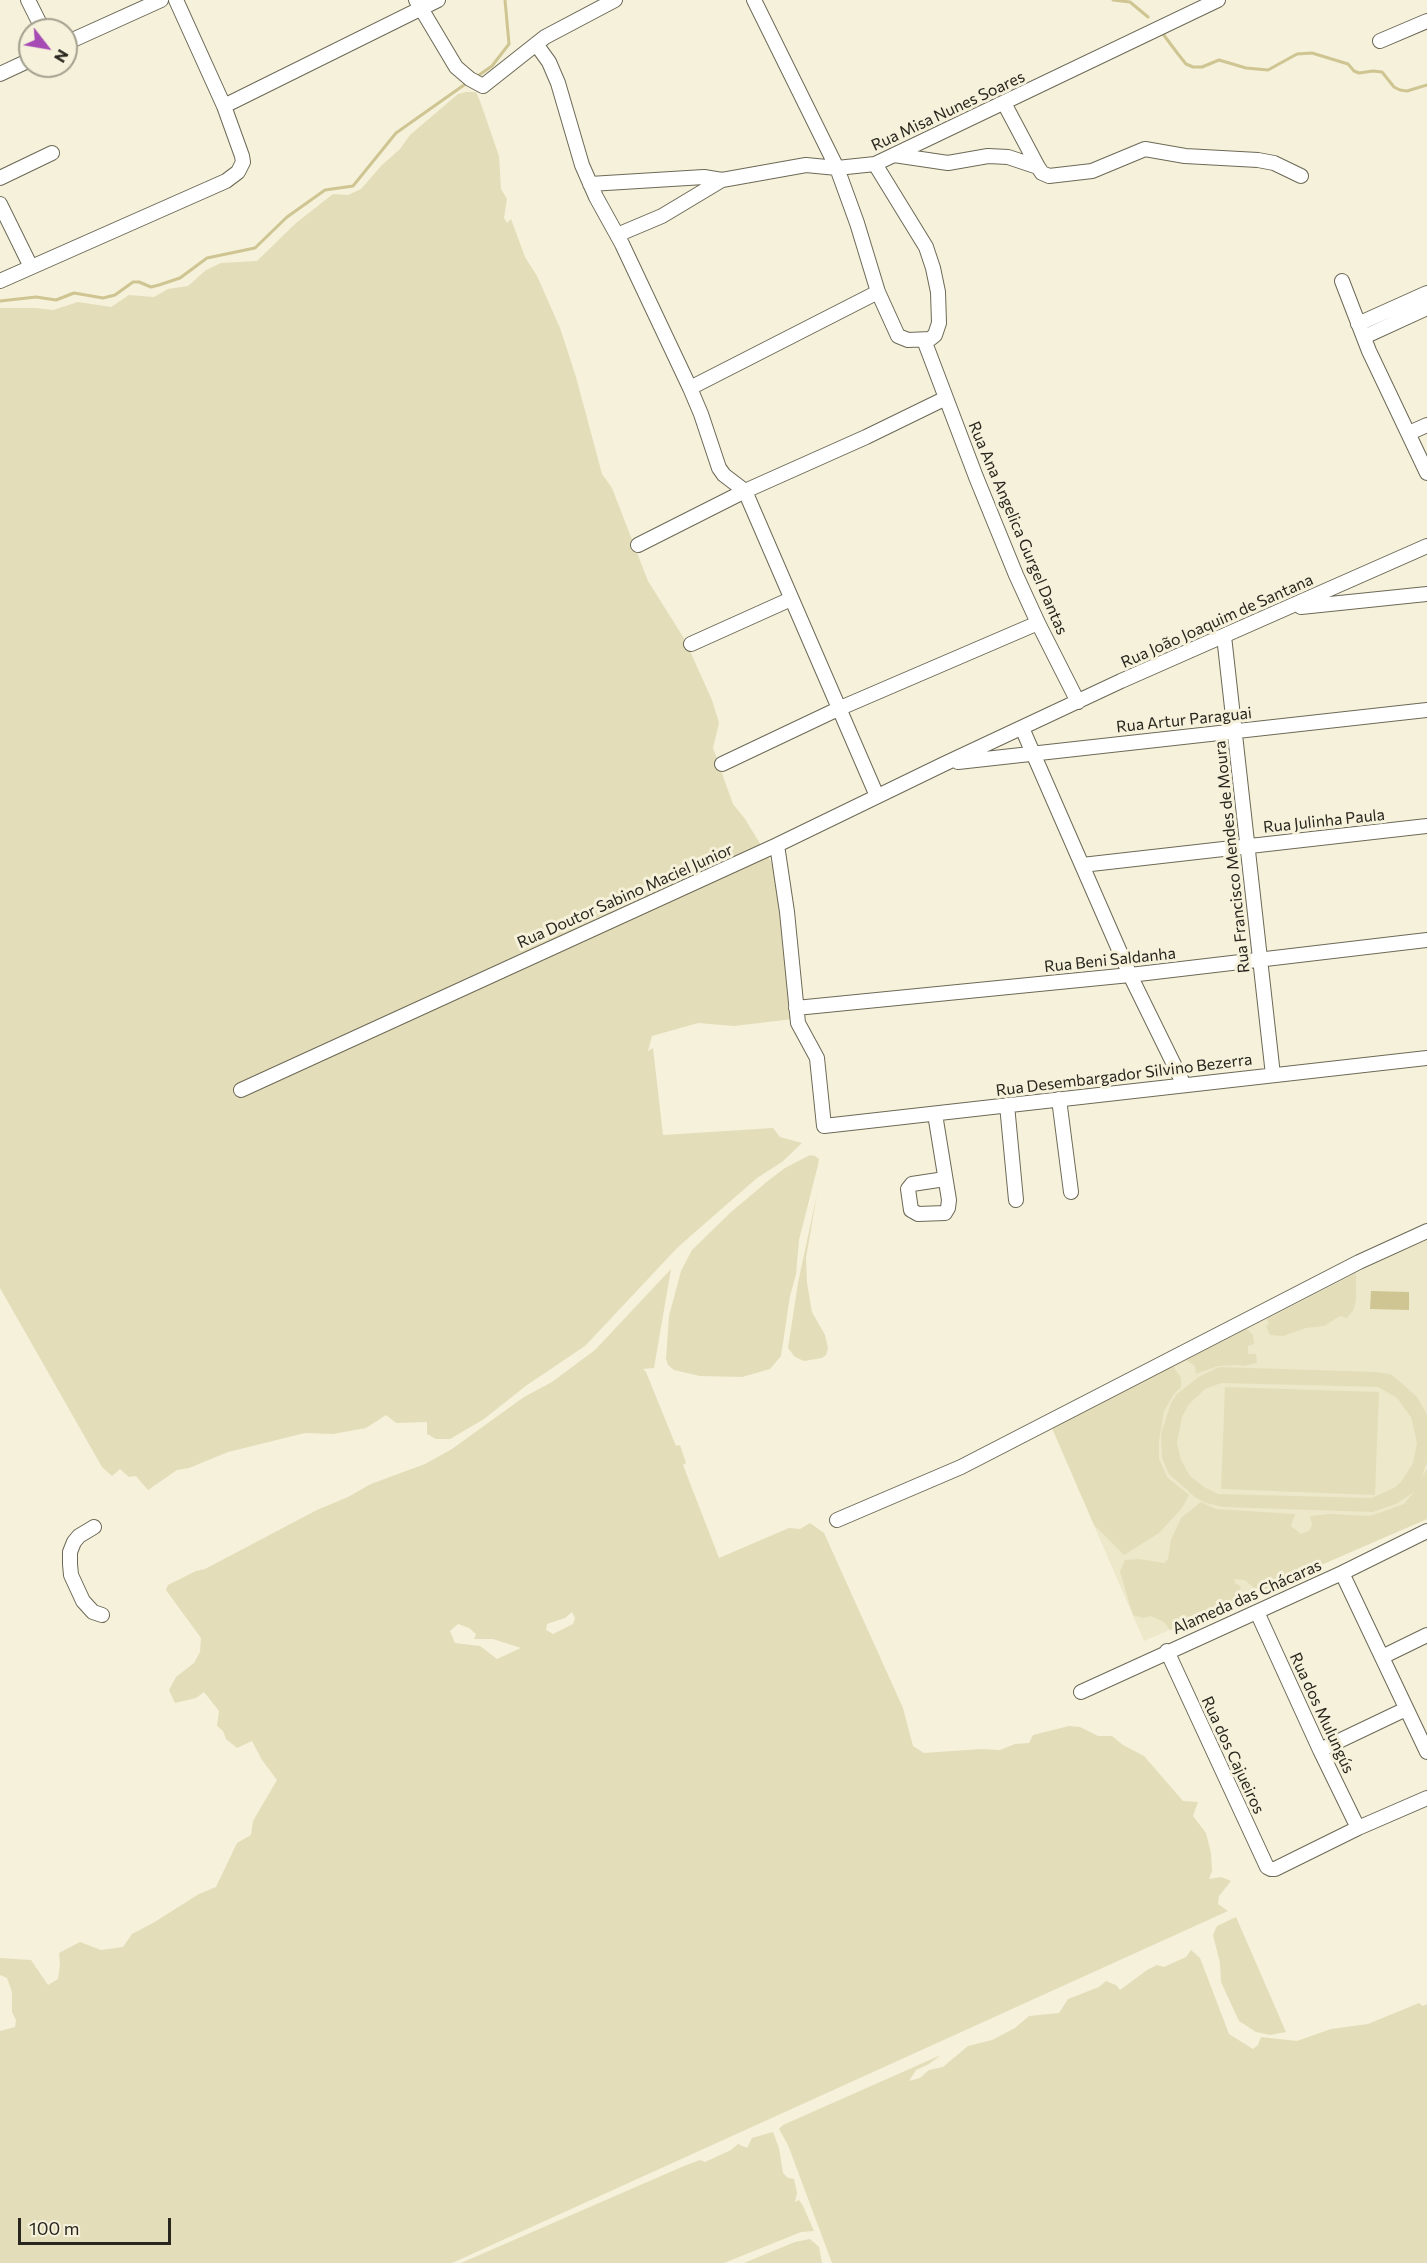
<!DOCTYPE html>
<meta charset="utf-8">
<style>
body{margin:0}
#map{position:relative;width:1427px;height:2263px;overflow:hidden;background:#f5f1db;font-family:Commissioner,sans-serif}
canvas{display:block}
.north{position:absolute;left:18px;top:18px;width:60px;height:60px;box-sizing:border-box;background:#f5f1db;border:2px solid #a3a08f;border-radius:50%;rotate:121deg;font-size:16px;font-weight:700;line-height:24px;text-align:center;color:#28261e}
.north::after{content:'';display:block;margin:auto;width:21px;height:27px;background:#a64ab4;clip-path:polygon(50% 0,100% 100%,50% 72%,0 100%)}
.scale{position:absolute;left:18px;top:2218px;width:153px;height:27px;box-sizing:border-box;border:3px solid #28261e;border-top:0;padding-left:8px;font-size:18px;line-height:21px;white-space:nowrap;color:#28261e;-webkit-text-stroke:4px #f5f1db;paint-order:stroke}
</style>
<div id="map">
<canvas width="1427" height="2263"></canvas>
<div class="north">N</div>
<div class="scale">100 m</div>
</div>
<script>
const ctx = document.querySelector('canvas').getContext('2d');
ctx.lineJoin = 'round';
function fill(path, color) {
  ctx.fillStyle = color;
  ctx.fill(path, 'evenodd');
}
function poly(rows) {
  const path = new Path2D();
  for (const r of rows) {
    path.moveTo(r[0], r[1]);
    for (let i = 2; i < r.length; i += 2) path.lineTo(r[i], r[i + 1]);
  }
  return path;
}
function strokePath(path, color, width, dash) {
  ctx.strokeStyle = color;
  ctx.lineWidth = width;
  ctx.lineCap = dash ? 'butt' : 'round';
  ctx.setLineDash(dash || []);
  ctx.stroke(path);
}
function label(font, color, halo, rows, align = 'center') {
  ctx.font = font + ' Commissioner,sans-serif';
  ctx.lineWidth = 6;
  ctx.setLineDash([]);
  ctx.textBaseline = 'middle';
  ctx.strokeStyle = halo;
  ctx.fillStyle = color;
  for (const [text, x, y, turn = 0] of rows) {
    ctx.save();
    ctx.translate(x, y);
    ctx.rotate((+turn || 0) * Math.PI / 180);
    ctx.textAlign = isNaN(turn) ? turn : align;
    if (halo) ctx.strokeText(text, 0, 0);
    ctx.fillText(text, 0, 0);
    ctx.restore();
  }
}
fill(poly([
 [1427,1237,1427,1519,1144,1641,1052,1428]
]), '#ede8ca');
fill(poly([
 [466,92,476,92,480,101,499,156,501,189,507,199,504,218,507,223,511,219,525,257,537,276,560,328,576,377,602,474,612,488,648,581,685,640,712,700,719,723,713,748,733,804,745,819,778,873,793,1019,734,1026,698,1023,652,1036,648,1051,653,1048,663,1135,773,1128,780,1137,802,1143,782,1162,757,1178,678,1247,585,1346,527,1385,484,1419,450,1439,436,1439,427,1434,427,1422,396,1423,386,1415,366,1428,333,1434,305,1433,228,1452,189,1468,177,1470,148,1490,136,1476,129,1477,120,1469,112,1476,102,1467,0,1288,0,308,36,308,53,310,78,302,111,307,129,295,154,297,168,289,188,286,206,270,221,263,257,261,296,223,333,194,348,195,361,189,382,165,400,149,410,135,458,94],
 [810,1155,815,1156,819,1159,818,1165,799,1240,796,1274,790,1296,781,1356,770,1369,742,1377,700,1376,674,1370,668,1365,666,1359,669,1316,681,1271,692,1250,730,1213,769,1180,785,1168],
 [817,1194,806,1258,807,1283,812,1312,825,1335,828,1348,826,1355,822,1358,804,1361,795,1357,788,1348,798,1283],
 [671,1269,654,1368,643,1369,646,1372,676,1446,680,1445,686,1463,683,1465,719,1558,789,1528,800,1529,810,1523,824,1533,903,1708,913,1746,924,1753,981,1749,1000,1750,1015,1744,1029,1743,1033,1735,1069,1726,1080,1727,1098,1736,1112,1736,1123,1745,1144,1756,1183,1801,1198,1802,1193,1816,1206,1833,1211,1853,1212,1871,1209,1879,1221,1877,1231,1881,1219,1896,1218,1904,1228,1911,452,2263,0,2263,0,2031,15,2027,16,2020,12,2012,12,1992,7,1978,0,1975,0,1958,31,1960,48,1985,58,1979,60,1965,59,1953,80,1942,101,1950,123,1947,132,1934,153,1923,199,1894,216,1887,237,1843,251,1835,253,1821,277,1780,262,1760,252,1741,237,1748,226,1739,223,1731,217,1726,219,1711,204,1692,196,1698,175,1703,169,1690,176,1677,194,1663,200,1652,201,1638,166,1590,168,1585,196,1571,205,1569,317,1510,348,1497,371,1484,425,1464,452,1449,524,1397,552,1382,595,1350],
 [572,1612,575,1618,573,1624,553,1634,546,1630,547,1624,565,1618],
 [458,1624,469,1628,476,1634,474,1639,493,1639,521,1648,497,1659,480,1646,455,1643,450,1631],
 [1356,1273,1356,1299,1354,1309,1347,1318,1340,1316,1324,1326,1306,1328,1283,1336,1270,1335,1266,1326,1269,1324,1267,1319],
 [1247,1329,1253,1335,1254,1344,1248,1346,1248,1354,1256,1354,1257,1363,1244,1366,1237,1365,1218,1366,1196,1374,1195,1366,1186,1360],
 [1173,1366,1181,1378,1181,1387,1174,1394,1164,1411,1159,1441,1159,1459,1167,1477,1189,1495,1182,1508,1159,1533,1124,1555,1094,1525,1052,1428],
 [1219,1367,1376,1372,1390,1374,1397,1379,1417,1397,1427,1415,1427,1462,1421,1479,1427,1469,1427,1519,1259,1592,1245,1580,1234,1579,1235,1583,1241,1586,1238,1601,1170,1630,1164,1622,1151,1616,1143,1618,1133,1615,1120,1572,1125,1560,1139,1559,1164,1563,1168,1559,1171,1540,1181,1518,1201,1502,1216,1509,1295,1514,1291,1526,1301,1534,1309,1531,1312,1525,1310,1516,1331,1514,1370,1516,1404,1504,1414,1492,1396,1504,1373,1512,1224,1507,1206,1503,1195,1497,1169,1474,1162,1458,1161,1434,1171,1403,1177,1394,1200,1376],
 [1221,1383,1378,1387,1397,1398,1411,1417,1417,1443,1413,1463,1401,1482,1394,1488,1371,1498,1218,1494,1204,1487,1190,1476,1181,1460,1177,1443,1182,1417,1189,1404,1205,1389],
 [1225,1387,1379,1392,1375,1495,1221,1489],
 [1236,1917,1286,2032,1270,2035,1256,2032,1239,2021,1221,1982,1220,1963,1213,1935,1217,1926],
 [1191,1950,1200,1958,1229,2034,1253,2049,1258,2045,1261,2037,1297,2041,1331,2029,1368,2024,1419,2003,1423,2006,1427,2004,1427,2263,832,2263,788,2145,779,2129,783,2125,941,2055,929,2064,916,2070,909,2081,920,2078,929,2070,943,2067,968,2046,992,2040,1015,2028,1029,2016,1059,2013,1068,1999,1099,1987,1106,1981,1116,1985,1120,1990,1147,1970,1157,1965,1164,1967,1186,1957],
 [773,2132,779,2148,783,2173,788,2178,794,2179,797,2193,795,2202,799,2200,803,2206,814,2231,801,2232,724,2263,461,2263,684,2166,700,2160,705,2162,731,2150,738,2144,747,2148,752,2138],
 [810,2239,819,2247,822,2263,744,2263,795,2242]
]), '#e4ddb9');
fill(poly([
 [1371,1291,1409,1292,1409,1310,1370,1309]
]), '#cfc592');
strokePath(poly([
 [1113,0,1130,2,1148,17],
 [1163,34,1178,54,1186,64,1193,67,1202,67,1219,60,1246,68,1268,70,1297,54,1312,53,1348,64,1354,71,1359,73,1373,71,1382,72,1394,87,1400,90,1407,91,1427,85],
 [479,75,492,66,509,44,505,0],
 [0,301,36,297,56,300,74,293,103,298,115,295,133,282,139,282,151,287,159,285,180,278,207,258,255,248,287,217,325,190,353,186,396,133,464,85]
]), '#cfc592', 3);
const minor = poly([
 [28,0,43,30],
 [416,0,456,67,470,79,483,86,545,37,615,0],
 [754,0,837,168,857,223,878,292,898,336,908,340,930,339,935,335,939,323,938,292,933,268,926,247,875,164],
 [1380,41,1427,21],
 [66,43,161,0],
 [536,44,549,62,558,83,582,165,596,197,622,244,690,388,701,414,719,468,724,475,745,491,877,796],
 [0,74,30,60],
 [1004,103,1038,167,1042,173,1049,176,1092,171,1145,149,1185,156,1258,160,1274,163,1301,176],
 [224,106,438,0],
 [894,155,948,163,988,156,1008,157,1038,167],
 [0,178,52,153],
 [590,184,704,177,722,180],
 [0,204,31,267],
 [617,235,662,216,722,180,806,165,837,168,875,164,1218,0],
 [0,281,226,181,238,172,243,162,242,156,224,106,176,0],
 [1342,281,1369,351,1427,473],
 [1358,324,1427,293],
 [1364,337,1427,308],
 [924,340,976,477,1016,575,1038,623,1078,702],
 [690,388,878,292],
 [1409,433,1427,425],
 [638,545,745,491,866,437,946,398],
 [1301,607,1427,594],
 [1224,636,1273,1075],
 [691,644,791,599],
 [1022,728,1130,975,1184,1085],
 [958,762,1427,710],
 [722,764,838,709,1038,623],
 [777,845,787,912,798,1023,817,1058,824,1126,1427,1058],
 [1082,865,1427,826],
 [796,1008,1130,975,1427,940],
 [241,1090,777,845,944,764,1121,681,1427,546],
 [1059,1099,1071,1192],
 [1007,1105,1016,1200],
 [935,1114,949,1200,948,1208,945,1213,918,1214,911,1210,908,1189,912,1184,945,1179],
 [837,1520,961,1467,1359,1262,1427,1231],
 [94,1527,79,1536,74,1542,70,1552,70,1564,71,1575,83,1601,93,1612,102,1615],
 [1342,1573,1427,1752],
 [1257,1612,1320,1750,1358,1828],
 [1167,1651,1267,1867,1271,1869,1275,1869,1358,1828,1427,1798],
 [1382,1657,1427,1635],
 [1081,1692,1342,1573,1427,1531],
 [1320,1750,1406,1709]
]);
strokePath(minor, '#6c6956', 16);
strokePath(minor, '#fff', 14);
label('16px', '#28261e', '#f5f1db', [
 ["Rua Misa Nunes Soares",948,111,-25],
 ["Rua Ana Angelica Gurgel Dantas",1018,528,67],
 ["Rua João Joaquim de Santana",1217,621,-24],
 ["Rua Artur Paraguai",1184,720,-6],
 ["Rua Julinha Paula",1324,821,-6],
 ["Rua Francisco Mendes de Moura",1232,857,-96],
 ["Rua Doutor Sabino Maciel Junior",625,896,-24],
 ["Rua Beni Saldanha",1110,960,-6],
 ["Rua Desembargador Silvino Bezerra",1124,1075,-7],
 ["Alameda das Chácaras",1247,1597,-24],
 ["Rua dos Mulungús",1322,1713,65],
 ["Rua dos Cajueiros",1233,1755,65]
]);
</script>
